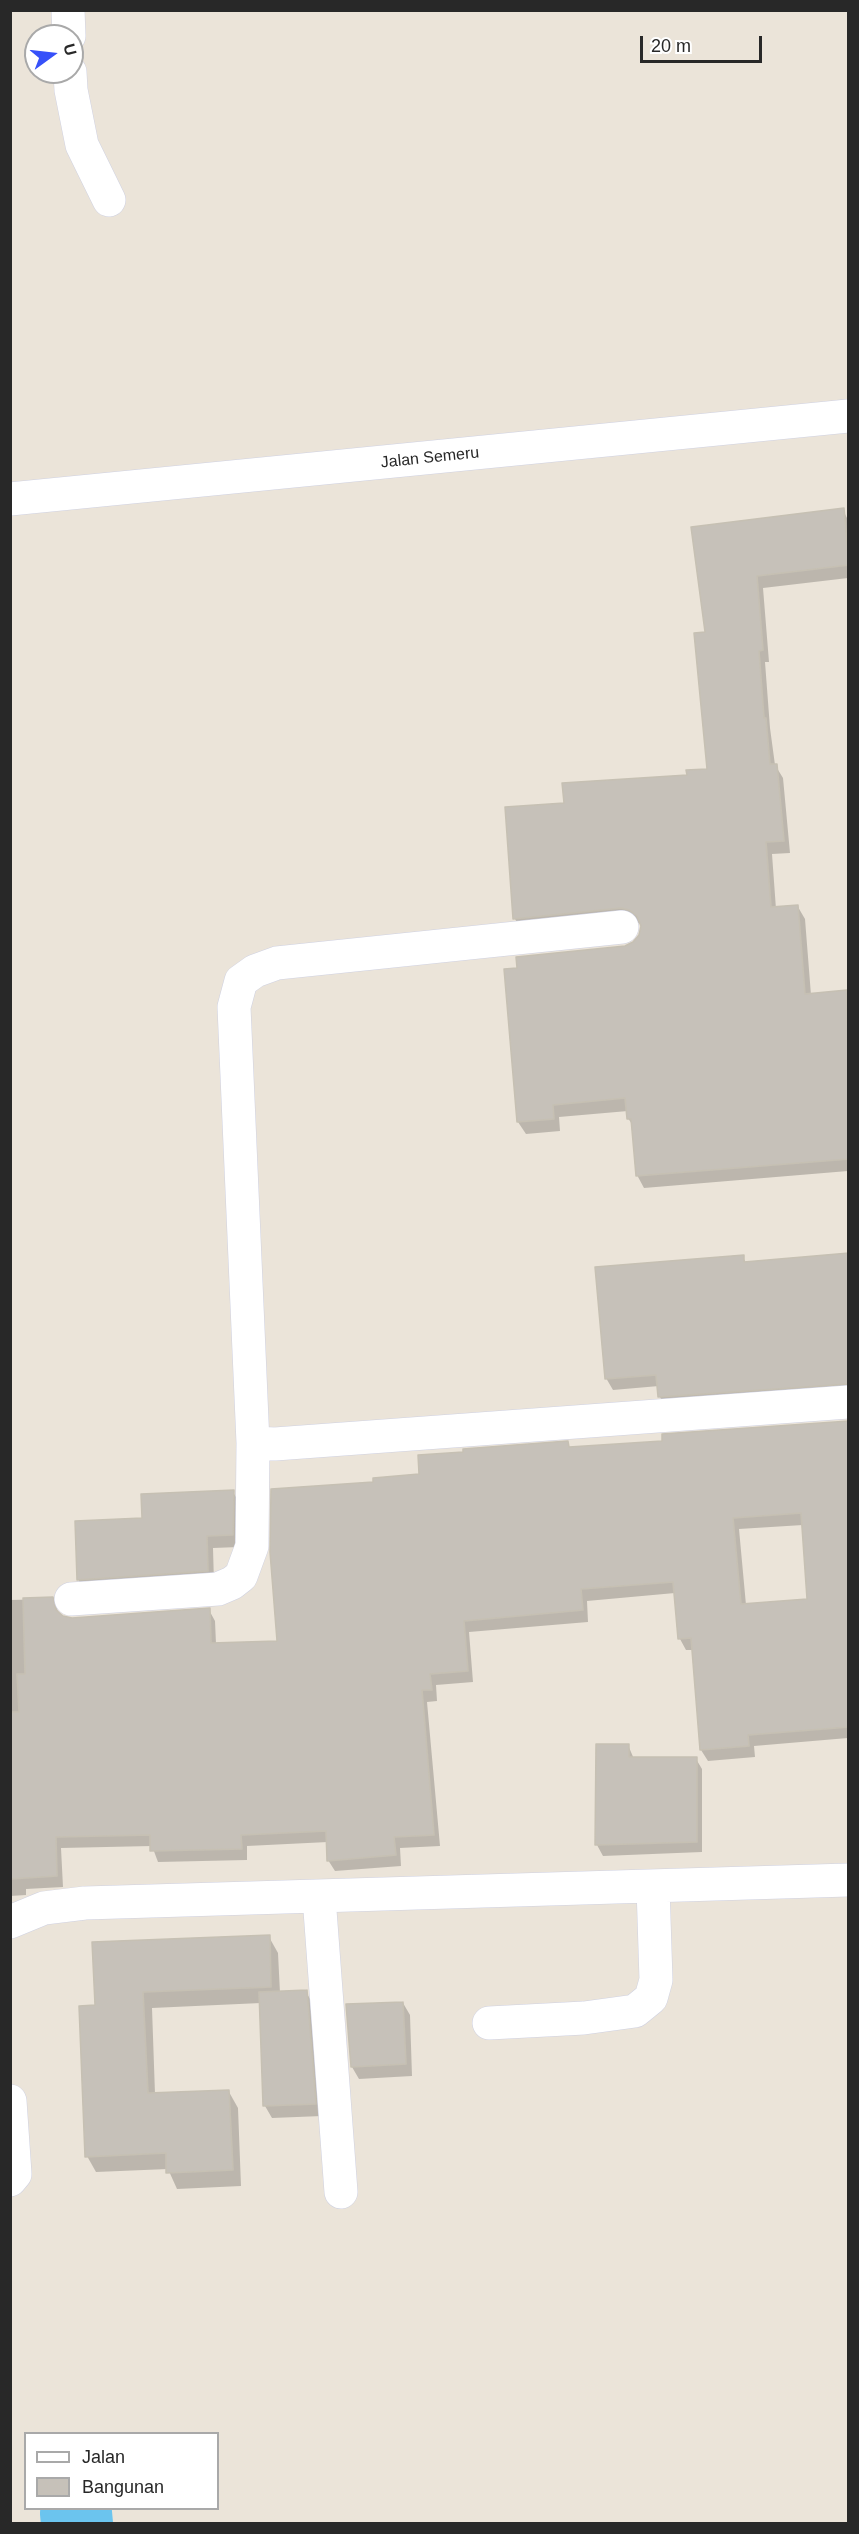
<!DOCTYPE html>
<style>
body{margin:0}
#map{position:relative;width:859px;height:2534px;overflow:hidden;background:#ebe4d9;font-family:Helvetica,sans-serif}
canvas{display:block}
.frame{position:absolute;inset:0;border:12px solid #282828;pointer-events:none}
.legend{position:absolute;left:24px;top:2432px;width:195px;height:78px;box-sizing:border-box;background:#fff;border:2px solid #a9a9a9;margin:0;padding:8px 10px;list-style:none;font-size:18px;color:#282828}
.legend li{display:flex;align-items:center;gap:12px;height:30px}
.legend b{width:30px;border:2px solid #a9a9a9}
.north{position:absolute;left:24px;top:24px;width:60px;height:60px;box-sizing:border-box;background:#fff;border:2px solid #a9a9a9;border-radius:50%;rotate:75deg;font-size:16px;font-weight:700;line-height:24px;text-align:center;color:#282828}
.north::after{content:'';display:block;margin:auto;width:21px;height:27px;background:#3751f9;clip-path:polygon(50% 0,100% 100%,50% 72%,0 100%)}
.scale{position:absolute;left:640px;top:36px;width:122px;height:27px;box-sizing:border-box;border:3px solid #282828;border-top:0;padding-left:8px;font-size:18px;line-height:21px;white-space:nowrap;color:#282828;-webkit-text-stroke:4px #fff;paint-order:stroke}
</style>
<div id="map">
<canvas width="859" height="2534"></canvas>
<div class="frame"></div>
<ul class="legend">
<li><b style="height:8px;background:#fff"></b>Jalan</li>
<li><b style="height:16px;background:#c6c1b9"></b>Bangunan</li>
</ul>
<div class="north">U</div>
<div class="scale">20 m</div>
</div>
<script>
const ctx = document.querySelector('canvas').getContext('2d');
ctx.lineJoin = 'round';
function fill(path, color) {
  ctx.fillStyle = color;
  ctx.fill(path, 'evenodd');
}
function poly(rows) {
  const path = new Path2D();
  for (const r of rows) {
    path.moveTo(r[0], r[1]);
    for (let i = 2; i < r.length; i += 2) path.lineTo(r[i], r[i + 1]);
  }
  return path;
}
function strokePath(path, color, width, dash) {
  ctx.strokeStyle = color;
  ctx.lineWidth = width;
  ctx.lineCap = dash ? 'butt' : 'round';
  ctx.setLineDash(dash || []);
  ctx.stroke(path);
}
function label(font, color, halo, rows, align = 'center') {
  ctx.font = font + ' Helvetica,sans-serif';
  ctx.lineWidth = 4.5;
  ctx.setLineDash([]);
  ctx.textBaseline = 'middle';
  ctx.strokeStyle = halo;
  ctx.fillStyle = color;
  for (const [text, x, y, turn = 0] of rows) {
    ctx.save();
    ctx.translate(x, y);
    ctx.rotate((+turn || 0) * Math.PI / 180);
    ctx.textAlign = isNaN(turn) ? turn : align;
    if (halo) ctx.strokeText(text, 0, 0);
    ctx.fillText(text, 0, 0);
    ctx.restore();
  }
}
fill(poly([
 [843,510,848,520,848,578,763,588,769,662,765,662,770,728,775,765,783,778,790,853,772,854,776,909,798,907,805,919,811,995,846,992,848,996,848,1171,644,1188,637,1175,633,1126,628,1118,628,1111,559,1117,560,1131,526,1134,518,1122,519,969,625,947,634,943,640,936,642,925,637,922,628,920,522,931,515,919,506,809,566,804,709,770,707,633,693,529],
 [848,1254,848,1395,666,1408,660,1397,659,1386,613,1390,606,1378,743,1257,746,1263],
 [848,1422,848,1738,754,1746,755,1757,708,1761,701,1750,693,1650,686,1650,680,1639,675,1593,587,1601,588,1622,469,1632,473,1682,436,1685,437,1701,427,1702,440,1846,400,1848,401,1866,335,1871,328,1860,328,1842,247,1846,247,1860,158,1862,152,1846,61,1848,63,1887,26,1889,26,1895,10,1896,10,1600,52,1599,60,1615,72,1619,209,1610,215,1621,216,1644,278,1642,374,1483,421,1475,567,1443,570,1448,664,1442],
 [803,1525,808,1600,746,1605,739,1529],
 [233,1492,240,1504,239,1547,213,1548,214,1583,85,1591,78,1579,143,1520],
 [628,1745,634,1759,696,1759,702,1769,702,1852,603,1856,597,1845],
 [269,1937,278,1953,280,1993,306,1992,313,2004,322,2116,272,2118,265,2106,261,2003,152,2008,155,2094,229,2092,238,2108,241,2186,177,2189,168,2169,96,2172,87,2156,96,2007],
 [403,2003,410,2015,412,2076,359,2079,352,2067]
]), '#0003');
strokePath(poly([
 [76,2513,77,2524]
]), '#6bc4ee', 72);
const building = poly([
 [844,508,849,565,757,576,763,650,759,651,764,718,766,718,770,764,777,764,784,841,766,842,771,907,798,905,805,994,847,990,849,1159,636,1176,631,1119,627,1119,625,1098,553,1105,554,1119,517,1122,504,969,517,968,516,957,625,946,633,942,639,935,641,926,637,916,629,910,621,908,513,919,505,807,564,803,562,783,687,775,686,770,707,769,694,633,705,632,691,527,844,508],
 [849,1253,849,1384,658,1397,656,1375,605,1379,595,1267,744,1255,744,1262,849,1253],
 [849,1421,849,1727,748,1735,749,1746,700,1750,691,1638,678,1639,673,1582,581,1589,583,1610,464,1621,468,1671,430,1674,432,1690,422,1690,434,1835,394,1837,396,1855,327,1861,326,1831,241,1835,242,1849,150,1851,150,1835,56,1837,57,1876,10,1879,10,1712,19,1712,17,1674,25,1674,23,1598,53,1597,56,1610,63,1616,72,1618,210,1608,211,1643,277,1641,270,1552,271,1489,373,1482,373,1478,419,1474,418,1455,463,1452,463,1449,568,1441,569,1447,662,1441,662,1434,849,1421],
 [801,1513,807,1599,741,1604,733,1518,801,1513],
 [234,1490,233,1535,207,1536,208,1571,77,1580,75,1521,142,1518,141,1494,234,1490],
 [596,1744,629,1744,629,1757,697,1757,697,1842,595,1845,596,1744],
 [270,1935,271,1987,143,1992,148,2093,229,2090,233,2170,166,2173,166,2153,85,2157,79,2006,95,2005,92,1942,270,1935],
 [307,1990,316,2104,263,2106,259,1992,307,1990],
 [403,2002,406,2064,351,2067,346,2004,403,2002]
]);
fill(building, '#c6c1b9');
strokePath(building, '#c6c0b3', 1.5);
const minor = poly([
 [68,10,69,36],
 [70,72,71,90,82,145,109,200],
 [10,499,848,416],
 [622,927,277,963,255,971,241,981,234,1007,253,1443,275,1444,848,1402],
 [71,1599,218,1589,232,1583,241,1576,252,1546,253,1443],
 [319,1897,341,2192],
 [10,1922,44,1908,85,1903,848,1880],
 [489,2023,584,2018,635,2011,651,1998,656,1980,653,1887],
 [10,2101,15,2174,10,2180]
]);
strokePath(minor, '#cfd1e1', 34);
strokePath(minor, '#fff', 33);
label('16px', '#282828', '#fff', [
 ["Jalan Semeru",430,458,-6]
]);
</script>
